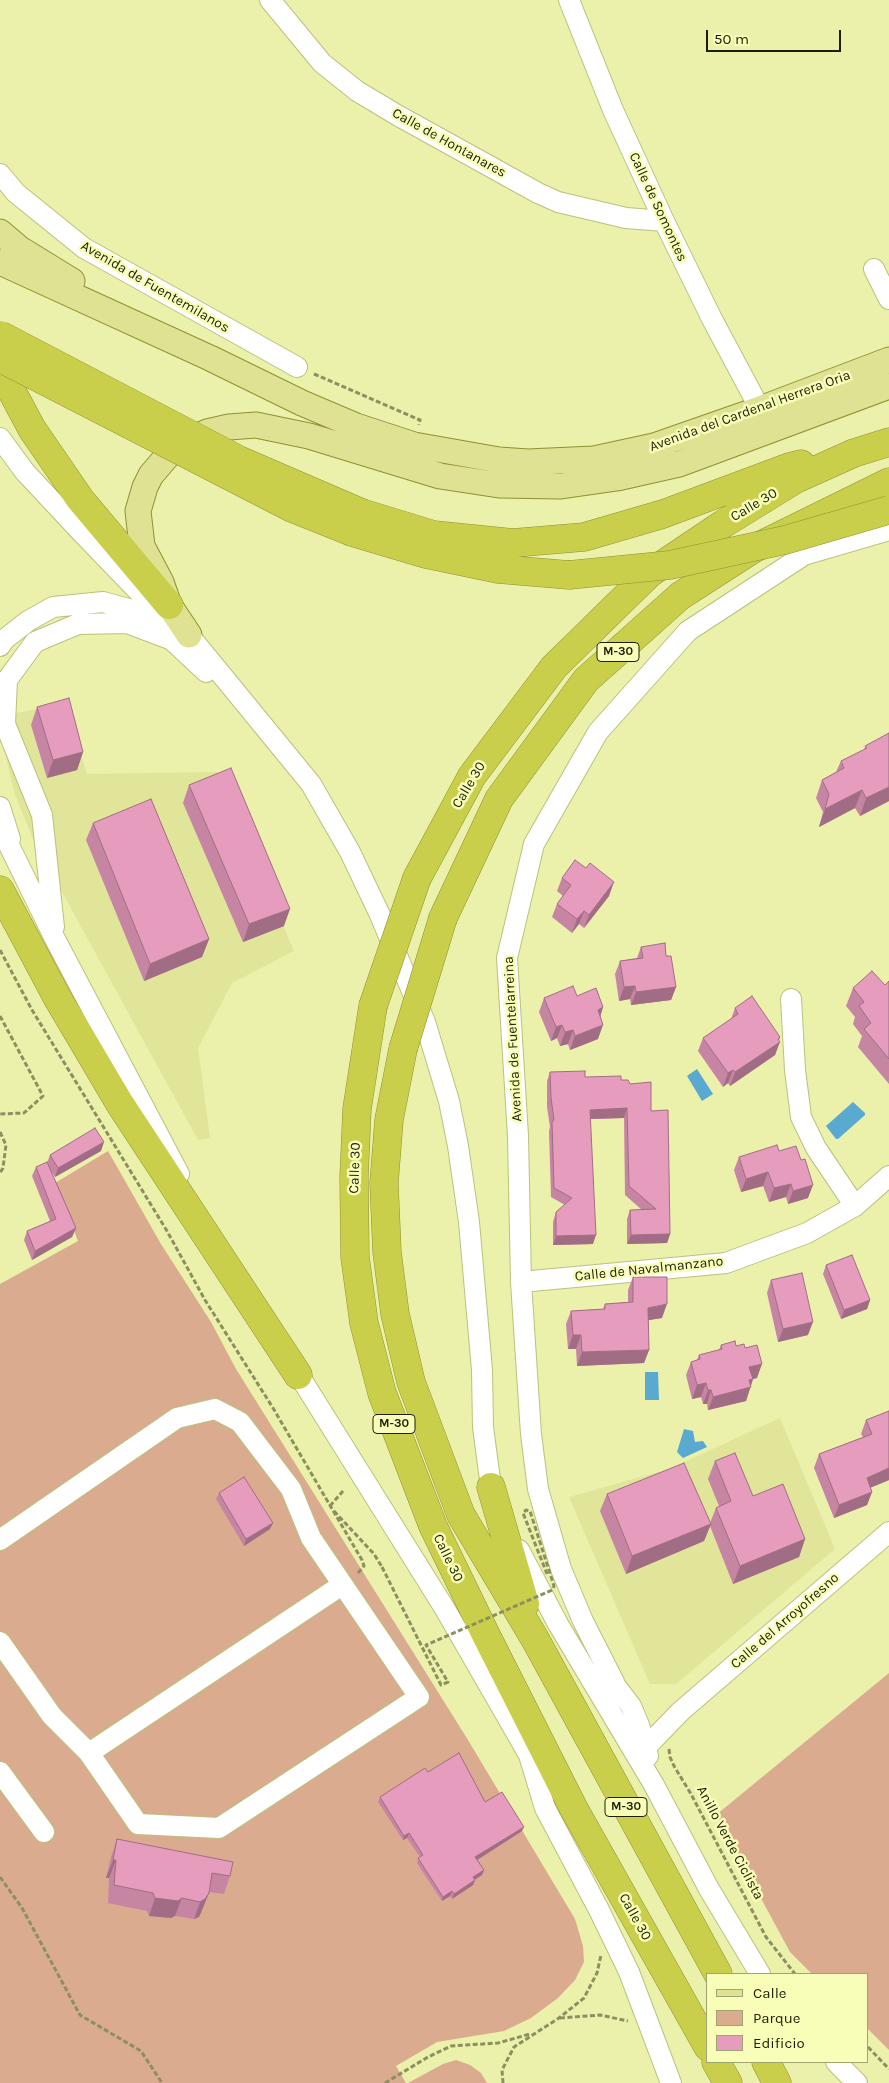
<!DOCTYPE html>
<style>
body{margin:0}
#map{position:relative;width:889px;height:2083px;overflow:hidden;background:#ebf0ab;font-family:Karla,sans-serif}
canvas{display:block}
.legend{position:absolute;left:706px;top:1973px;width:162px;height:90px;box-sizing:border-box;background:#f8fdb8;border:1px solid #a0a470;margin:0;padding:6px 9px;list-style:none;font-size:15px;color:#1d1e03}
.legend li{display:flex;align-items:center;gap:10px;height:25px}
.legend b{width:25px;border:1px solid #a0a470}
.scale{position:absolute;left:706px;top:30px;width:135px;height:22px;box-sizing:border-box;border:2px solid #1d1e03;border-top:0;padding-left:6px;font-size:15px;line-height:18px;white-space:nowrap;color:#1d1e03;-webkit-text-stroke:4px #f8fdb8;paint-order:stroke}
</style>
<div id="map">
<canvas width="889" height="2083"></canvas>
<ul class="legend">
<li><b style="height:6px;background:#dfe293"></b>Calle</li>
<li><b style="height:14px;background:#daab8f"></b>Parque</li>
<li><b style="height:14px;background:#e69cbd"></b>Edificio</li>
</ul>
<div class="scale">50 m</div>
</div>
<script>
const ctx = document.querySelector('canvas').getContext('2d');
ctx.lineJoin = 'round';
function fill(path, color) {
  ctx.fillStyle = color;
  ctx.fill(path, 'evenodd');
}
function poly(rows) {
  const path = new Path2D();
  for (const r of rows) {
    path.moveTo(r[0], r[1]);
    for (let i = 2; i < r.length; i += 2) path.lineTo(r[i], r[i + 1]);
  }
  return path;
}
function strokePath(path, color, width, dash) {
  ctx.strokeStyle = color;
  ctx.lineWidth = width;
  ctx.lineCap = dash ? 'butt' : 'round';
  ctx.setLineDash(dash || []);
  ctx.stroke(path);
}
function label(font, color, halo, rows, align = 'center') {
  ctx.font = font + ' Karla,sans-serif';
  ctx.lineWidth = 5;
  ctx.setLineDash([]);
  ctx.textBaseline = 'middle';
  ctx.strokeStyle = halo;
  ctx.fillStyle = color;
  for (const [text, x, y, turn = 0] of rows) {
    ctx.save();
    ctx.translate(x, y);
    ctx.rotate((+turn || 0) * Math.PI / 180);
    ctx.textAlign = isNaN(turn) ? turn : align;
    if (halo) ctx.strokeText(text, 0, 0);
    ctx.fillText(text, 0, 0);
    ctx.restore();
  }
}
fill(poly([
 [65,704,87,774,218,772,294,951,232,983,198,1048,210,1138,198,1140,33,839,14,792,0,731,0,716],
 [780,1418,835,1549,676,1684,650,1684,569,1497,669,1469]
]), '#e0e599');
fill(poly([
 [108,1151,161,1244,211,1322,236,1369,468,1740,575,1919,583,1946,584,1962,575,1980,558,1998,531,2018,504,2031,437,2042,396,2066,406,2083,0,2083,0,1284,78,1241,55,1183],
 [889,1673,889,2050,868,2029,868,1974,812,1974,790,1952,716,1815],
 [456,2060,470,2065,481,2073,487,2083,408,2083,443,2064]
]), '#daab8f');
fill(poly([
 [697,1069,713,1094,702,1101,687,1076],
 [853,1102,865,1113,865,1115,838,1139,836,1139,826,1126],
 [645,1372,658,1372,659,1400,645,1400],
 [684,1429,693,1431,695,1442,703,1441,707,1447,683,1458,677,1452]
]), '#59a9d0');
const minor = poly([
 [270,0,322,63,357,91,397,115,538,193,558,202,626,218,664,221],
 [569,0,613,110,664,221,712,319,760,409],
 [0,174,16,193,84,248,297,367],
 [874,269,889,299],
 [0,438,25,472,82,533,140,593,189,635,311,784,350,852,380,915,425,1022,449,1101,458,1146,469,1222,482,1370,483,1427,491,1487,496,1498],
 [0,646,5,639,28,621,53,607,103,602,143,613,206,672],
 [0,807,10,839],
 [0,827,55,939,179,1174],
 [54,927,42,815,5,724,7,680,35,642,78,624,127,623,172,640],
 [791,999,795,1070,801,1117,816,1148,855,1206],
 [521,1282,726,1263,807,1233,855,1206,889,1176],
 [292,1364,445,1609,529,1755,545,1808,599,1910,629,1972,671,2083],
 [0,1540,177,1418,215,1409,240,1422,291,1489,311,1538,419,1697,219,1828,138,1824,89,1753,52,1716,0,1642],
 [519,1550,558,1624,654,1785,709,1889,760,1974],
 [605,1672,631,1706,639,1725,648,1756],
 [614,1682,583,1621,561,1569,538,1489,531,1434,521,1282,518,1136,507,958,534,844,598,732,688,631,804,555,889,530],
 [647,1746,681,1711,889,1532],
 [89,1753,342,1585],
 [0,1772,44,1832],
 [836,2062,857,2083]
]);
const major = poly([
 [0,232,20,249,72,281],
 [0,262,210,358,302,403,356,426,414,445,499,460,528,462,594,459,654,446,760,409,889,360],
 [189,635,169,605,161,582,142,546,138,511,145,487,151,475,169,454,186,442,207,432,229,427,256,425,309,436,440,476,499,485,561,486,617,478,679,464,889,386]
]);
const highway = poly([
 [0,369,32,429,80,499,169,605],
 [362,513,434,535,513,543,584,537,663,514,789,467,801,464],
 [352,532,426,554,498,569,569,575],
 [417,878,472,776,554,667,650,573,723,524,796,479,854,453,889,442],
 [0,890,58,999,120,1104,298,1375],
 [443,918,499,799,586,680,680,596,753,549,889,482],
 [373,1006,357,1109,354,1177,355,1257,364,1323,382,1393,433,1526,486,1635,574,1809,708,2047],
 [403,1049,389,1120,384,1183,387,1252,395,1314,411,1382,461,1515,535,1639,718,1974],
 [491,1487,525,1604],
 [716,2062,728,2083],
 [766,2062,777,2083]
]);
strokePath(minor, '#bcc17d', 22);
strokePath(major, '#8d9132', 27);
strokePath(highway, '#8d9132', 29);
strokePath(poly([
 [314,374,420,420,419,425],
 [0,950,32,1010,167,1231,205,1300,273,1408,362,1560,364,1566,357,1574],
 [0,1016,43,1096,24,1113,0,1114],
 [0,1132,6,1145,3,1168,0,1173],
 [330,1506,343,1491],
 [334,1511,374,1554,382,1567],
 [669,1749,670,1757,674,1766,691,1794,766,1937,795,1974],
 [0,1877,22,1908,80,2015,141,2051,162,2083],
 [560,2018,600,2015,628,2021],
 [868,2047,889,2069],
 [385,2083,428,2057,451,2046,498,2043,530,2034],
 [503,2083,502,2070,514,2047,559,2018,584,1998,597,1973,601,1955]
]), '#8c8f5e', 3, [5, 2.5]);
strokePath(minor, '#fff', 20);
strokePath(major, '#dfe293', 25);
strokePath(highway, '#cacf4b', 28);
const highwayBridge = poly([
 [0,335,239,460,362,513],
 [0,358,292,508,352,532],
 [569,575,670,565,785,540,889,510],
 [373,1006,417,878],
 [403,1049,443,918]
]);
strokePath(highwayBridge, '#8d9132', 29, []);
strokePath(poly([
 [382,1567,441,1685,448,1682,426,1645,552,1590,554,1586,530,1511,526,1510,523,1513,547,1574]
]), '#8c8f5e', 3, [5, 2.5]);
strokePath(highwayBridge, '#cacf4b', 28);
fill(poly([
 [37,707,83,752,77,770,47,778,31,725],
 [865,746,889,801,860,816,855,808,819,827,823,812,816,798,822,780,836,772,841,761,864,750],
 [189,785,284,926,243,942,183,803],
 [93,823,209,939,202,957,144,981,86,840],
 [562,878,609,896,584,928,579,924,572,933,552,917,557,904,563,896,557,891],
 [641,947,666,956,676,987,671,1000,631,1005,630,999,619,1001,615,974,620,961,637,958],
 [889,981,889,1084,858,1047,862,1036,853,1024,855,1017,846,1006,853,988,885,985],
 [577,996,603,1007,600,1016,598,1039,570,1050,568,1044,560,1046,557,1038,551,1041,539,1012,544,998],
 [735,1008,779,1040,775,1055,730,1086,728,1083,723,1087,698,1051,703,1038,731,1019],
 [550,1072,585,1077,621,1080,630,1084,651,1111,670,1234,667,1243,627,1244,627,1219,630,1210,642,1210,625,1195,624,1118,590,1119,593,1244,553,1245,553,1222,556,1212,565,1205,551,1197,549,1131,550,1127,547,1107,547,1081],
 [101,1151,55,1177,51,1171,76,1228,72,1237,32,1260,24,1240,27,1231,50,1221,32,1176,36,1167,47,1163,50,1155],
 [779,1151,808,1198,788,1204,786,1197,769,1202,763,1186,741,1192,734,1170,739,1157],
 [826,1265,870,1300,867,1309,841,1319,823,1274],
 [633,1277,662,1318,648,1320,649,1350,644,1363,577,1366,576,1349,568,1349,566,1324,571,1311,603,1309,605,1304,628,1302,628,1290],
 [771,1280,808,1335,778,1342,767,1293],
 [721,1345,736,1346,745,1348,757,1378,753,1379,746,1401,708,1410,707,1404,703,1404,701,1397,692,1399,686,1375,691,1362,697,1360,699,1355,719,1350],
 [889,1411,889,1480,870,1488,872,1492,867,1505,834,1518,814,1468,819,1454,863,1437,861,1434,866,1420],
 [715,1461,753,1496,805,1539,799,1557,733,1584,710,1526,704,1541,626,1574,600,1511,607,1494,710,1523,716,1508,719,1506,708,1479],
 [219,1493,270,1529,244,1546,216,1499],
 [428,1772,485,1802,522,1831,477,1860,484,1870,482,1875,474,1880,473,1885,452,1899,450,1896,442,1901,417,1863,418,1858,420,1857,407,1838,403,1840,378,1802,380,1797],
 [117,1839,230,1876,224,1894,209,1892,202,1910,199,1917,194,1919,175,1916,171,1918,149,1916,147,1911,108,1903,109,1878,106,1878,111,1857]
]), '#c686a3');
fill(poly([
 [83,752,77,770,47,778,53,760],
 [889,787,889,801,860,816,866,798],
 [862,790,855,808,819,827,825,809],
 [614,882,609,896,584,928,589,915],
 [290,909,284,926,243,942,249,924],
 [584,911,579,924,572,933,577,919],
 [209,939,202,957,144,981,150,964],
 [635,986,630,999,619,1001,624,987],
 [676,987,671,1000,631,1005,636,992],
 [603,1007,599,1021,598,1010],
 [562,1025,557,1038,551,1041,556,1027],
 [603,1025,598,1039,570,1050,575,1036],
 [573,1030,568,1044,560,1046,565,1032],
 [780,1037,778,1043,780,1042,775,1055,730,1086,735,1072],
 [733,1070,728,1083,723,1087,728,1073],
 [627,1108,624,1118,587,1119,590,1110],
 [104,1142,101,1151,55,1177,58,1168],
 [768,1172,763,1186,741,1192,746,1179],
 [791,1184,786,1197,769,1202,774,1188],
 [813,1185,808,1198,788,1204,793,1191],
 [76,1228,72,1237,32,1260,35,1251],
 [670,1234,667,1243,627,1244,631,1235],
 [596,1235,593,1244,553,1245,556,1236],
 [870,1300,867,1309,841,1319,844,1310],
 [667,1304,662,1318,643,1321,648,1308],
 [813,1322,808,1335,778,1342,783,1329],
 [573,1335,581,1335,576,1349,568,1349],
 [649,1350,644,1363,577,1366,582,1352],
 [762,1364,757,1378,745,1381,749,1367],
 [753,1379,746,1401,708,1410,713,1397,749,1380],
 [706,1383,701,1397,692,1399,697,1385],
 [708,1390,711,1390,707,1404,703,1404],
 [889,1468,889,1480,862,1491,867,1478],
 [872,1492,867,1505,834,1518,839,1505],
 [273,1523,270,1529,244,1546,246,1539],
 [711,1524,704,1541,626,1574,632,1556],
 [805,1539,799,1557,733,1584,740,1566],
 [524,1827,522,1831,474,1862,475,1857],
 [409,1833,407,1838,403,1840,404,1836],
 [113,1860,116,1860,109,1878,106,1878],
 [484,1870,482,1875,471,1882,473,1877],
 [475,1880,473,1885,452,1899,454,1894],
 [452,1891,450,1896,442,1901,443,1897],
 [209,1893,202,1910,199,1917,194,1919,200,1902],
 [155,1898,182,1898,175,1916,171,1918,149,1916]
]), '#a16d84');
const building = poly([
 [69,698,83,752,53,760,37,707,69,698],
 [889,733,889,787,866,798,862,790,825,809,829,794,822,780,844,768,841,761,867,748,865,746,889,733],
 [231,768,290,909,249,924,189,785,231,768],
 [151,799,209,939,150,964,93,823,151,799],
 [575,860,586,868,590,863,614,882,589,915,584,911,577,919,557,904,571,885,562,878,575,860],
 [665,943,666,956,671,956,676,987,636,992,635,986,624,987,620,961,643,958,641,947,665,943],
 [872,971,885,985,889,981,889,1059,864,1029,871,1023,859,1006,864,1002,853,988,872,971],
 [573,986,577,996,596,988,603,1007,598,1010,603,1025,575,1036,573,1030,565,1032,562,1025,556,1027,544,998,573,986],
 [752,996,780,1037,778,1039,780,1042,735,1072,733,1070,728,1073,703,1038,738,1014,735,1008,752,996],
 [585,1071,585,1077,621,1076,621,1080,628,1080,630,1084,651,1082,651,1111,668,1110,670,1234,631,1235,630,1210,656,1209,629,1186,627,1108,590,1110,596,1235,556,1236,556,1212,572,1198,554,1188,552,1122,554,1120,551,1098,550,1072,585,1071],
 [95,1128,104,1142,58,1168,50,1155,95,1128],
 [777,1145,779,1151,796,1146,801,1160,805,1159,813,1185,793,1191,791,1184,774,1188,768,1172,746,1179,739,1157,777,1145],
 [47,1162,76,1228,35,1251,27,1231,56,1219,36,1167,47,1162],
 [852,1255,870,1300,844,1310,826,1265,852,1255],
 [802,1273,813,1322,783,1329,771,1280,802,1273],
 [633,1277,667,1277,667,1304,648,1308,649,1350,582,1352,581,1335,573,1335,571,1311,605,1309,605,1304,633,1302,633,1277],
 [735,1341,736,1346,744,1344,745,1348,757,1345,762,1364,749,1367,753,1379,749,1380,751,1387,713,1397,711,1390,708,1390,706,1383,697,1385,691,1362,700,1359,699,1355,722,1349,721,1345,735,1341],
 [889,1411,889,1468,867,1478,872,1492,839,1505,819,1454,872,1434,866,1420,889,1411],
 [735,1453,753,1496,783,1484,805,1539,740,1566,716,1508,731,1501,715,1461,735,1453],
 [684,1463,711,1524,632,1556,607,1494,684,1463],
 [244,1477,273,1523,246,1539,219,1493,244,1477],
 [459,1753,485,1802,502,1792,524,1827,475,1857,484,1870,473,1877,475,1880,454,1894,452,1891,443,1897,418,1858,423,1855,409,1833,404,1836,380,1797,425,1768,428,1772,459,1753],
 [117,1839,233,1862,230,1876,212,1873,209,1893,205,1899,200,1902,182,1898,178,1901,155,1898,153,1893,114,1885,116,1860,113,1860,117,1839]
]);
fill(building, '#e69cbd');
strokePath(building, '#a16d84', 1);
for (const [x, y, w] of [
 [618,652,42],
 [394,1424,42],
 [626,1807,42]
]) {
  const box = new Path2D();
  box.roundRect(x - w / 2, y - 9.5, w, 19, 4);
  ctx.fillStyle = '#f8fdb8';
  ctx.fill(box);
  strokePath(box, '#1d1e03', 1);
}
label('bold 12px', '#1d1e03', null, [
 ["M-30",618,652],
 ["M-30",394,1424],
 ["M-30",626,1807]
]);
label('14px', '#1d1e03', '#f8fdb8', [
 ["Calle de Hontanares",449,143,29],
 ["Calle de Somontes",658,207,65],
 ["Avenida de Fuentemilanos",155,287,30],
 ["Avenida del Cardenal Herrera Oria",750,411,-20],
 ["Calle 30",754,505,-31],
 ["Calle 30",469,785,-59],
 ["Avenida de Fuentelarreina",513,1039,-93],
 ["Calle 30",355,1168,-88],
 ["Calle de Navalmanzano",649,1269,-6],
 ["Calle 30",448,1558,64],
 ["Calle del Arroyofresno",785,1621,-41],
 ["Anillo Verde Ciclista",730,1843,62],
 ["Calle 30",635,1917,61]
]);
</script>
